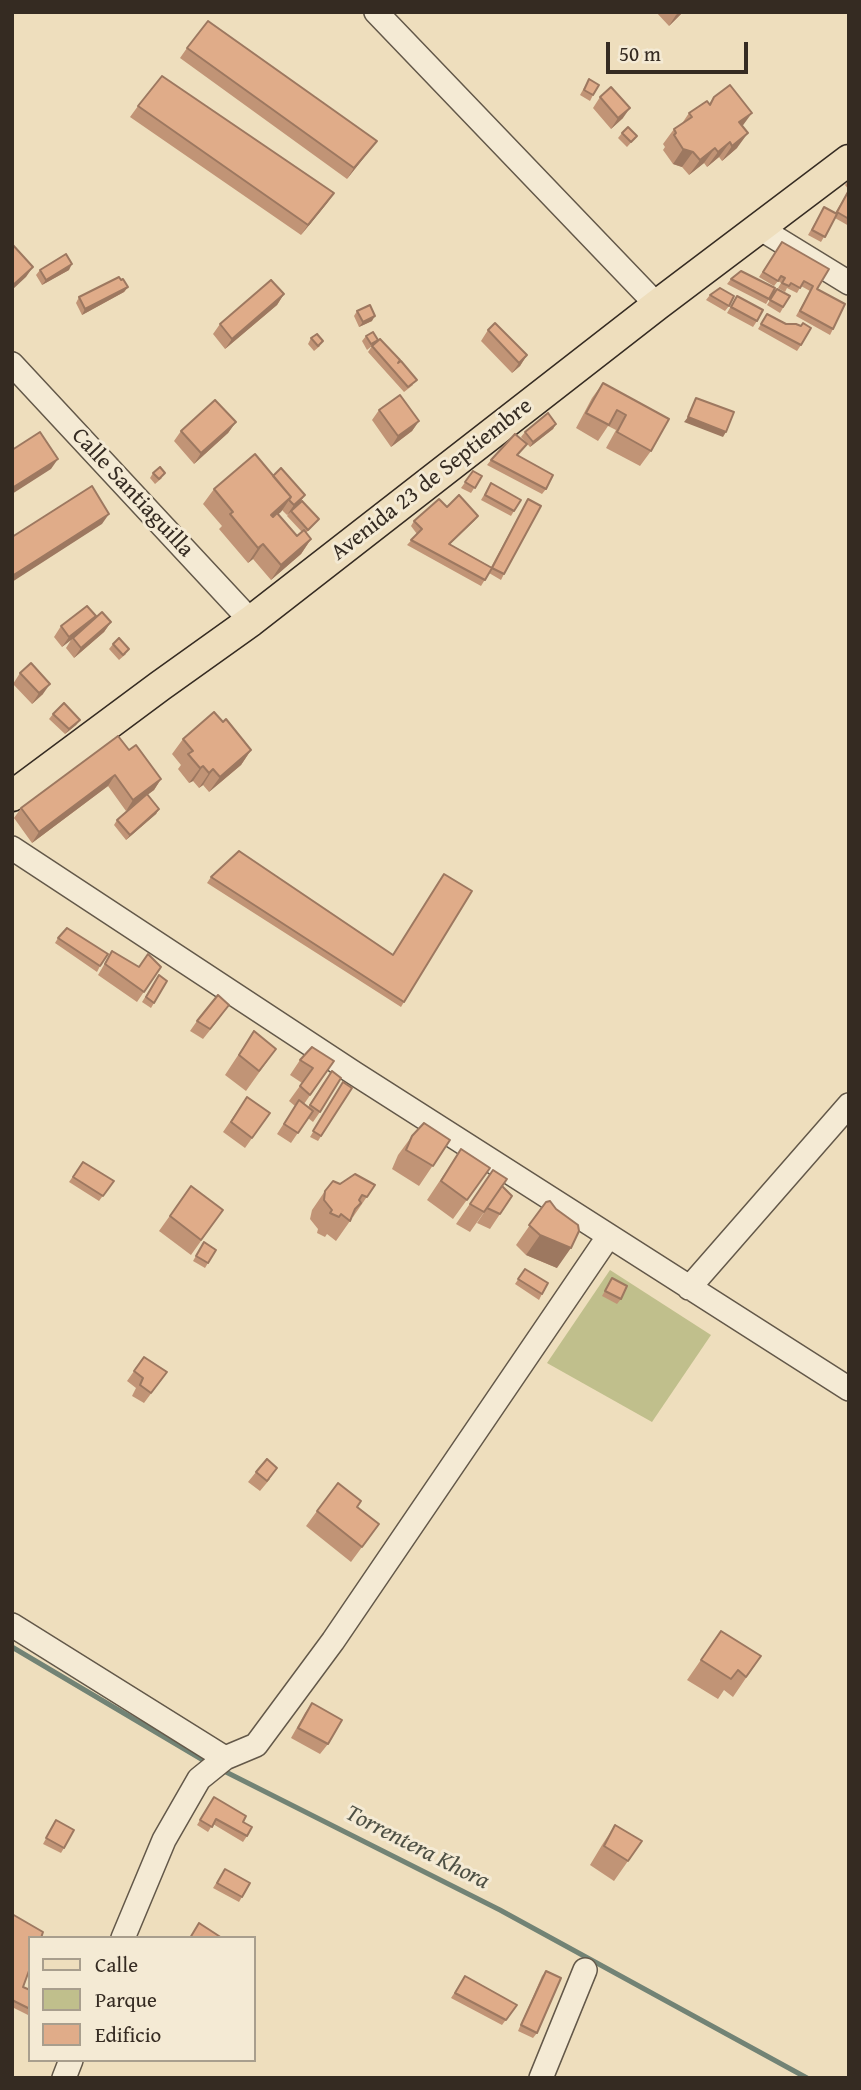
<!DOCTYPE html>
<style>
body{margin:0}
#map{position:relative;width:861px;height:2090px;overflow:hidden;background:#eedebd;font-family:"Gentium Book Plus",serif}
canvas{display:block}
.frame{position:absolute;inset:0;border:14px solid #352b22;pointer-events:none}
.legend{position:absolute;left:28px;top:1936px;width:228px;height:126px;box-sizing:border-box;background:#f4ead4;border:2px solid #a89e8d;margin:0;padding:9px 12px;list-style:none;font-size:21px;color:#352b22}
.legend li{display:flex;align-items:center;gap:14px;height:35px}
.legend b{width:35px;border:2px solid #a89e8d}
.scale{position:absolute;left:606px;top:42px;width:142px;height:32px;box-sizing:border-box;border:4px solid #352b22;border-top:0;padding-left:9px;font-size:21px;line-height:24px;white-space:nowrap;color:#352b22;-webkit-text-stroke:5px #f4ead4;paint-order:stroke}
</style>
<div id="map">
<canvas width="861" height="2090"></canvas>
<div class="frame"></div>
<ul class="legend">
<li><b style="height:9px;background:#eedebd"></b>Calle</li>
<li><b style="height:19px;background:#c0bf8c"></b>Parque</li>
<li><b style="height:19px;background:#e0ac89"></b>Edificio</li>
</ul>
<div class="scale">50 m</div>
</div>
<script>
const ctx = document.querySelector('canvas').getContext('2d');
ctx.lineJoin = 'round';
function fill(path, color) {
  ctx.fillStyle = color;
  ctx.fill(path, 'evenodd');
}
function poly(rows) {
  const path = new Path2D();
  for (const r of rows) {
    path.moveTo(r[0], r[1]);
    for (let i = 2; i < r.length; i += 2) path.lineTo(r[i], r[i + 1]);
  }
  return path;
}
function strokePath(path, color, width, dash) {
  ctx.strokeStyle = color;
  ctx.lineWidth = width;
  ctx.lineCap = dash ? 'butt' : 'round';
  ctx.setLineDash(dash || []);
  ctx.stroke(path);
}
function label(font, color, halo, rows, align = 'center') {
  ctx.font = font + ' "Gentium Book Plus",serif';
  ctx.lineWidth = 6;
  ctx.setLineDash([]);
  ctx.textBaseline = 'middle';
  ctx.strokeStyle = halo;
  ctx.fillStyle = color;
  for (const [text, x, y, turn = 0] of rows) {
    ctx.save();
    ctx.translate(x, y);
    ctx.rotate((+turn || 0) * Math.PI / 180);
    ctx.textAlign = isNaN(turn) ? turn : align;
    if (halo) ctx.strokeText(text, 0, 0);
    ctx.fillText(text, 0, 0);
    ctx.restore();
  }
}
fill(poly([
 [610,1270,711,1335,652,1422,547,1363]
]), '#c0bf8c');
strokePath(poly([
 [12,1647,208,1763],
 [220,1769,500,1910,807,2078]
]), '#728375', 5);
const minor = poly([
 [376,12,657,305],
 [761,229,849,283],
 [12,364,251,621],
 [12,848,354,1073,849,1389],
 [689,1288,849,1105],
 [12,1625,225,1758],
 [123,1938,164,1840,199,1779,225,1758,256,1745,333,1641,608,1237],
 [64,2078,71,2060],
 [541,2078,585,1970]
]);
const major = poly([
 [12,796,160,686,251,621,657,305,849,160]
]);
strokePath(minor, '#635849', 26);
strokePath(major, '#352b22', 33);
strokePath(minor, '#f4ead4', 23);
strokePath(major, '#eedebd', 30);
fill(poly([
 [656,12,683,12,669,26],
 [187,48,369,151,347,179,180,58],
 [589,79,593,95,590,101,580,95],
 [600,97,623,118,611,129,593,108],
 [714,97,742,126,737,148,722,161,719,157,707,167,704,163,689,175,682,167,673,164,663,150,665,147,663,144,674,129,681,125,689,113,709,104],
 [138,106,327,203,301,235,130,117],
 [622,133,637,136,627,147,618,138],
 [849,180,849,226,835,218,821,242,808,235,824,207,835,213,849,190,845,185],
 [782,242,817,289,833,329,830,335,796,316,810,291,801,286,797,293,787,288,785,292,778,288,781,283,778,281,774,286,759,277],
 [40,270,69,270,42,285,36,275],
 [731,279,769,299,766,304,727,284],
 [121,280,128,287,124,292,82,315,76,303,79,297],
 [777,289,790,296,780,313,767,305],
 [284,294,277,305,225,349,213,334,220,324],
 [710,295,729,306,725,311,706,300],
 [737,296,757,321,753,327,727,313],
 [357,311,372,321,359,327,354,316],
 [767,314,801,345,797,351,758,329],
 [488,330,527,355,520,366,512,373,481,341],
 [366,336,378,340,399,362,413,385,404,392,368,352,372,346,367,350,362,341],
 [311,338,320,346,314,351,308,344],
 [603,383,651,451,640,466,606,448,616,430,608,426,598,441,576,428,592,398],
 [379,410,419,421,412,431,391,447,372,420],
 [236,422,228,433,194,464,174,441,181,431],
 [556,424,553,429,530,447,521,437,525,432],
 [523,449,517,455,546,489,542,494,487,465,491,460],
 [473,471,482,476,471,493,461,488],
 [153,473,162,478,155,484,150,478],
 [273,476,305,495,299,503,319,519,306,533,311,539,301,554,271,580,253,559,248,563,219,529,222,526,203,504,214,489],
 [282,510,287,515,289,513,287,516,302,532,297,536,278,514],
 [491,483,514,511,511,516,481,500],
 [528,499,504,574,501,580,489,573,481,586,407,545,417,534,411,526,414,521,447,507,478,516,474,521,450,544,491,567],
 [96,616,93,621,111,622,104,632,74,658,66,648,71,640,62,647,54,637,61,626],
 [113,644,126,654,119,660,109,649],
 [20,673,43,694,32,704,13,684],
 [53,714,80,720,76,725,65,734,49,719],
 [223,722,251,750,241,765,209,792,203,785,199,788,193,781,189,783,178,769,181,765,172,754,183,739],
 [129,750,161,779,154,790,147,795,159,809,156,814,126,840,114,825,117,820,142,798,126,811,108,786,32,843,14,818,21,808],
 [211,877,404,1002,401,1007,207,883],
 [58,938,100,966,97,972,55,943],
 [112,951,139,967,161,967,137,1002,98,975],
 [159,975,154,1003,151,1008,142,1002],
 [222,1015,203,1039,190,1031,197,1021],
 [254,1031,276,1049,246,1091,225,1075],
 [300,1060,334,1061,304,1104,308,1107,324,1082,320,1112,313,1122,308,1118,291,1143,277,1134,295,1106,289,1101,302,1083,290,1075],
 [343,1082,352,1088,318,1141,310,1137],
 [240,1107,270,1113,245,1148,223,1132],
 [412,1136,450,1140,419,1186,392,1169,398,1155],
 [461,1149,490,1168,453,1219,427,1200],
 [83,1162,114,1181,99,1201,69,1182],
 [493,1170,502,1186,512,1196,490,1229,477,1223,487,1208,470,1232,456,1224],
 [340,1184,375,1185,353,1217,352,1216,350,1221,336,1241,327,1234,325,1237,317,1233,318,1229,310,1219,312,1210,325,1191],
 [191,1186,223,1210,191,1255,159,1231],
 [546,1202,557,1268,526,1255,516,1245],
 [204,1242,208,1263,205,1268,193,1261],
 [525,1269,542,1294,539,1300,515,1284],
 [612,1278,621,1299,617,1304,602,1296],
 [144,1357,167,1372,144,1403,132,1396,136,1388,127,1381],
 [256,1472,270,1479,260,1491,248,1482],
 [357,1507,379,1524,351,1562,306,1526,317,1511],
 [721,1631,761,1656,733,1697,724,1690,718,1699,687,1680],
 [312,1703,328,1744,320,1754,291,1738,305,1713],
 [214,1797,243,1822,247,1836,243,1842,213,1824,208,1832,197,1825],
 [56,1820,64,1848,61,1853,43,1844],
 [615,1825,642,1841,614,1881,590,1865,602,1845],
 [225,1869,242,1897,239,1902,213,1888],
 [12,1914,23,1987,30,1990,30,2016,12,2007],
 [546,1971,537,2033,533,2038,518,2031,542,1976],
 [465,1976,517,2005,502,2025,451,1998]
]), '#c19476');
fill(poly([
 [679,12,683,12,669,26,676,15],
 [630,108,623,118,611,129,618,118],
 [752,113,741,128,739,122],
 [748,133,737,148,722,161,732,146],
 [377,141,369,151,347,179,354,168],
 [730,142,719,157,707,167,718,152],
 [715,148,704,163,689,175,700,160],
 [683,149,693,152,682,167,673,164],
 [334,193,327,203,301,235,308,225],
 [72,264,69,270,42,285,46,280],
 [33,267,26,277,12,290,12,286],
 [128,287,124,292,82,315,85,309],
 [284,294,277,305,225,349,232,339],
 [375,316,372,321,359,327,363,322],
 [527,355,520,366,512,373,519,363],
 [688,417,726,432,723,437,684,422],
 [419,421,412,431,391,447,398,436],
 [236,422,228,433,194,464,201,453],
 [556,424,553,429,530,447,533,442],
 [58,459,51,469,12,494,12,488],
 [305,495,298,505,287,515,294,505],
 [291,497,281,512,260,530,271,515],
 [109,514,102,524,12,582,12,576],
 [478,516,474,521,445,549,449,544],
 [311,539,301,554,271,580,281,565],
 [263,544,253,559,248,563,258,548],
 [96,616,89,626,62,647,69,637],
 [111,622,104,632,74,658,81,648],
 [50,684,43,694,32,704,39,693],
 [80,720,76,725,65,734,69,729],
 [251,750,241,765,209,792,220,777],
 [203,766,193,781,189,783,200,768],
 [213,769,203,785,199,788,209,773],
 [115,775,108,786,32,843,39,832],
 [161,779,154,790,126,811,133,800],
 [159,809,156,814,126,840,130,835],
 [540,1235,571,1248,557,1268,526,1255]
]), '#9d7860');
const building = poly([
 [208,21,377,141,354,168,187,48,208,21],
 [162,76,334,193,308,225,138,106,162,76],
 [589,79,599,85,593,95,584,90,589,79],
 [730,85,752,113,739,122,748,133,732,146,730,142,718,152,715,148,700,160,693,152,683,149,674,135,676,133,674,129,692,117,689,113,707,101,710,105,714,97,730,85],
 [611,87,630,108,618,118,600,97,611,87],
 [628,127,637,136,631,142,622,133,628,127],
 [849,190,849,219,837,212,849,190],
 [824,207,837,214,825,237,812,230,824,207],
 [782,242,829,269,817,289,845,304,833,329,800,311,813,286,804,281,800,288,791,283,789,286,782,283,785,278,781,276,778,281,763,272,782,242],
 [12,244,33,267,12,286,12,244],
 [66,254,72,264,46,280,40,270,66,254],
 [741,271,775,288,769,299,731,279,741,271],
 [119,277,121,280,123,279,128,287,85,309,79,297,119,277],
 [271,280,284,294,232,339,220,324,271,280],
 [720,288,734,296,729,306,710,295,720,288],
 [777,289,790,296,783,307,770,300,777,289],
 [737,296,763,310,757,321,731,307,737,296],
 [370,305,375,316,363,322,357,311,370,305],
 [767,314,786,324,796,324,801,326,803,323,811,328,801,345,761,324,767,314],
 [495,323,527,355,519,363,488,330,495,323],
 [373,332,378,340,371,344,366,336,373,332],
 [317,334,323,341,318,346,311,338,317,334],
 [380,339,400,360,398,363,401,361,417,380,408,387,372,346,380,339],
 [603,383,669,419,651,451,617,432,626,415,617,410,609,425,586,413,603,383],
 [400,395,419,421,398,436,379,410,400,395],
 [696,398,734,412,726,432,688,417,696,398],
 [215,400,236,422,201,453,181,431,215,400],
 [548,413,556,424,533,442,525,432,548,413],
 [40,432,58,459,12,488,12,450,40,432],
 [515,434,527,444,517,455,553,475,546,489,491,460,515,434],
 [255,454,291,497,271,515,273,517,277,513,297,536,304,530,311,539,281,565,263,544,258,548,230,514,233,512,214,489,255,454],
 [160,467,165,473,159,479,153,473,160,467],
 [281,468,305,495,294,505,289,500,291,497,273,476,281,468],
 [473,471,482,476,475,488,465,482,473,471],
 [491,483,521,500,514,511,485,495,491,483],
 [92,486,109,514,12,576,12,537,92,486],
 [459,495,478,516,449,544,492,568,528,499,541,506,504,574,492,568,485,580,411,540,422,529,414,521,439,499,447,507,459,495],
 [302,501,319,519,308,530,291,511,302,501],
 [87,606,96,616,69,637,61,626,87,606],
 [102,612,111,622,81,648,73,638,102,612],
 [119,638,129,649,123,655,113,644,119,638],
 [31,663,50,684,39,693,20,673,31,663],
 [64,703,80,720,69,729,53,714,64,703],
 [214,712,223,722,226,719,251,750,220,777,213,769,209,773,203,766,200,768,188,754,193,751,183,739,214,712],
 [118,736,129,750,136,745,161,779,133,800,115,775,39,832,21,808,118,736],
 [147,794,159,809,130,835,117,820,147,794],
 [239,851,393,955,444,874,472,891,404,1002,211,877,239,851],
 [67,928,108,954,100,966,58,938,67,928],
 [112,951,139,967,148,954,161,967,144,992,105,964,112,951],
 [159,975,167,981,154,1003,146,997,159,975],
 [218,995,229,1005,210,1029,197,1021,218,995],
 [254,1031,276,1049,259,1071,239,1055,254,1031],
 [312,1047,334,1061,310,1095,300,1086,313,1068,300,1060,312,1047],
 [332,1071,341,1078,320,1112,310,1105,332,1071],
 [343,1082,352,1088,321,1136,313,1131,343,1082],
 [247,1097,270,1113,252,1138,231,1122,247,1097],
 [299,1100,313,1111,298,1133,284,1124,299,1100],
 [424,1123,450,1140,433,1166,406,1150,412,1136,424,1123],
 [461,1149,490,1168,467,1200,441,1181,461,1149],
 [83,1162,114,1181,103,1196,73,1177,83,1162],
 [493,1170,507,1179,484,1212,470,1204,493,1170],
 [355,1174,375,1185,367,1197,362,1195,359,1200,361,1203,355,1209,350,1221,341,1214,339,1217,330,1213,332,1210,324,1200,325,1191,333,1181,340,1184,355,1174],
 [191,1186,223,1210,201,1240,170,1216,191,1186],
 [502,1186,512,1196,500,1214,487,1208,502,1186],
 [550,1201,556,1209,578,1225,579,1231,571,1248,540,1235,529,1225,546,1202,550,1201],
 [204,1242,216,1250,208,1263,196,1256,204,1242],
 [525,1269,548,1283,542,1294,518,1279,525,1269],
 [612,1278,627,1286,621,1299,605,1291,612,1278],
 [144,1357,167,1372,151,1393,140,1385,143,1378,134,1371,144,1357],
 [267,1459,277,1468,267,1481,256,1472,267,1459],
 [338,1483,361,1501,357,1507,379,1524,362,1547,317,1511,338,1483],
 [721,1631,761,1656,746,1677,738,1670,731,1679,701,1660,721,1631],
 [312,1703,342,1720,328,1744,298,1728,312,1703],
 [214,1797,246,1816,243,1822,252,1827,247,1836,216,1819,212,1827,200,1820,214,1797],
 [56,1820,74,1830,64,1848,46,1838,56,1820],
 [615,1825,642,1841,628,1861,604,1846,615,1825],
 [225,1869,250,1883,242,1897,217,1883,225,1869],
 [12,1914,43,1932,41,1938,30,1938,30,1968,23,1987,30,1990,30,2009,12,2000,12,1914],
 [199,1923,222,1938,190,1938,199,1923],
 [546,1971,561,1978,537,2033,521,2025,546,1971],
 [465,1976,517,2005,506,2020,455,1993,465,1976]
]);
fill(building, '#e0ac89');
strokePath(building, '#9d7860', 2);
label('23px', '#352b22', '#f4ead4', [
 ["Avenida 23 de Septiembre",432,480,-38],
 ["Calle Santiaguilla",132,493,47]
]);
label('italic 24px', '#4e5044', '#f4ead4', [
 ["Torrentera Khora",417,1848,27]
]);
</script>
